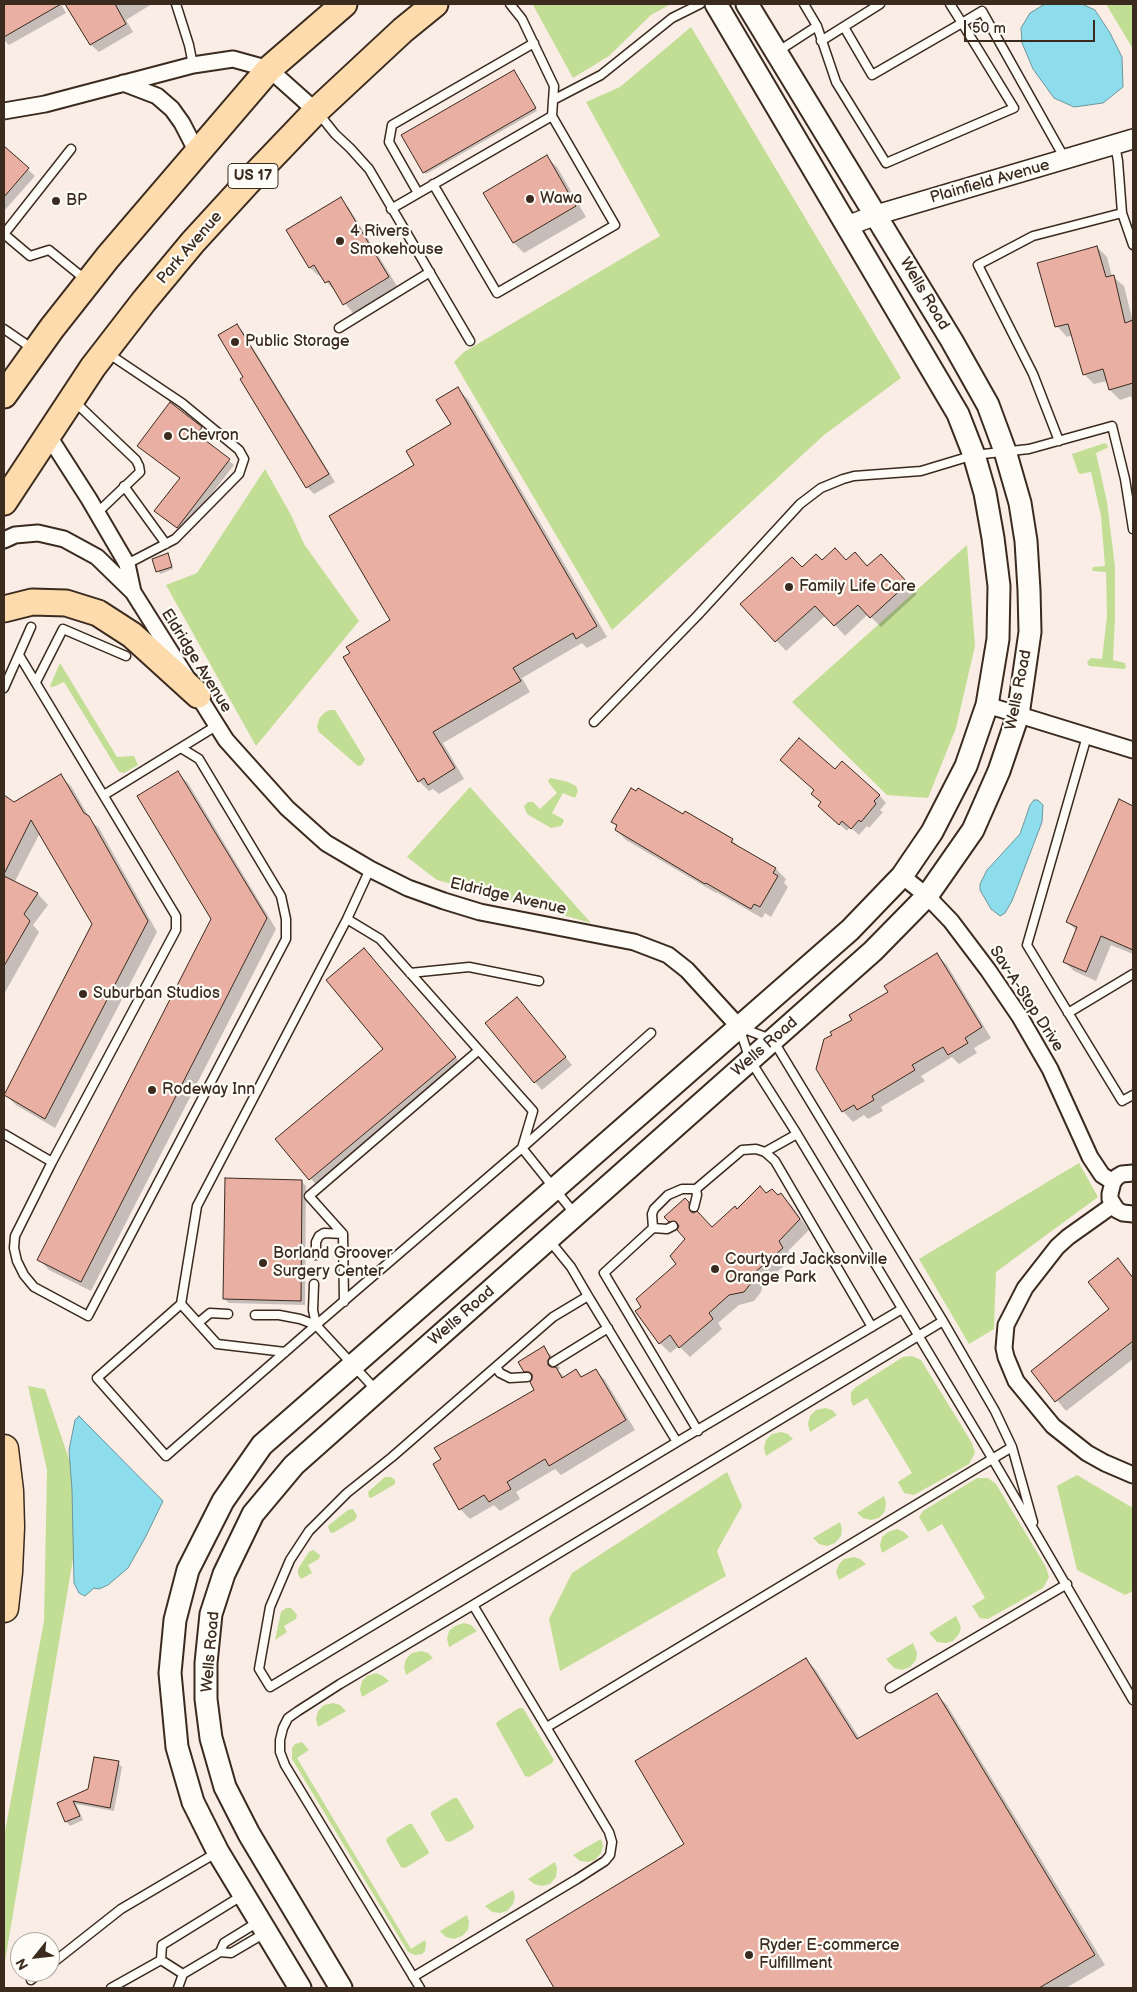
<!DOCTYPE html>
<style>
body{margin:0}
#map{position:relative;width:1137px;height:1992px;overflow:hidden;background:#f9ede6;font-family:"Balsamiq Sans",sans-serif}
canvas{display:block}
.frame{position:absolute;inset:0;border:5px solid #3b2a1e;pointer-events:none}
.north{position:absolute;left:10px;top:1932px;width:50px;height:50px;box-sizing:border-box;background:#fdfcf7;border:1px solid #afa8a0;border-radius:50%;rotate:241deg;font-size:14px;font-weight:700;line-height:20px;text-align:center;color:#3b2a1e}
.north::after{content:'';display:block;margin:auto;width:18px;height:22px;background:#3b2a1e;clip-path:polygon(50% 0,100% 100%,50% 72%,0 100%)}
.scale{position:absolute;left:964px;top:20px;width:131px;height:22px;box-sizing:border-box;border:2px solid #3b2a1e;border-top:0;padding-left:6px;font-size:15px;line-height:18px;white-space:nowrap;color:#3b2a1e;-webkit-text-stroke:4px #fdfcf7;paint-order:stroke}
</style>
<div id="map">
<canvas width="1137" height="1992"></canvas>
<div class="frame"></div>
<div class="north">N</div>
<div class="scale">50 m</div>
</div>
<script>
const ctx = document.querySelector('canvas').getContext('2d');
ctx.lineJoin = 'round';
function fill(path, color) {
  ctx.fillStyle = color;
  ctx.fill(path, 'evenodd');
}
function poly(rows) {
  const path = new Path2D();
  for (const r of rows) {
    path.moveTo(r[0], r[1]);
    for (let i = 2; i < r.length; i += 2) path.lineTo(r[i], r[i + 1]);
  }
  return path;
}
function strokePath(path, color, width, dash) {
  ctx.strokeStyle = color;
  ctx.lineWidth = width;
  ctx.lineCap = dash ? 'butt' : 'round';
  ctx.setLineDash(dash || []);
  ctx.stroke(path);
}
function label(font, color, halo, rows, align = 'center') {
  ctx.font = font + ' "Balsamiq Sans",sans-serif';
  ctx.lineWidth = 4.5;
  ctx.setLineDash([]);
  ctx.textBaseline = 'middle';
  ctx.strokeStyle = halo;
  ctx.fillStyle = color;
  for (const [text, x, y, turn = 0] of rows) {
    ctx.save();
    ctx.translate(x, y);
    ctx.rotate((+turn || 0) * Math.PI / 180);
    ctx.textAlign = isNaN(turn) ? turn : align;
    if (halo) ctx.strokeText(text, 0, 0);
    ctx.fillText(text, 0, 0);
    ctx.restore();
  }
}
fill(poly([
 [534,4,671,4,651,15,609,56,573,78,533,5],
 [1106,4,1133,4,1133,49],
 [691,27,901,378,824,435,612,630,454,362,464,352,660,236,586,102,620,87],
 [1105,443,1108,446,1107,448,1096,453,1107,502,1115,567,1115,617,1113,660,1125,663,1126,667,1124,669,1089,666,1087,662,1091,658,1102,659,1107,616,1106,572,1093,571,1092,569,1093,567,1105,566,1101,516,1091,472,1080,474,1078,472,1072,454],
 [265,469,291,515,304,544,359,621,256,746,166,585,197,573],
 [967,545,975,646,956,728,928,798,887,795,792,702],
 [60,663,117,757,134,756,138,765,124,773,119,772,64,682,53,687,50,686],
 [329,710,335,710,365,759,362,765,358,766,319,732,317,727,319,719,323,714],
 [551,778,568,782,576,786,578,791,575,798,563,793,552,813,563,819,564,821,561,826,551,828,527,814,524,806,528,802,533,802,540,809,557,793,549,783,548,780],
 [470,787,591,923,437,880,407,857],
 [1079,1163,1098,1197,996,1272,994,1329,969,1344,919,1259],
 [912,1356,921,1360,972,1443,975,1453,969,1464,914,1495,904,1493,898,1482,912,1473,867,1398,853,1406,851,1401,851,1392,856,1387,903,1357],
 [28,1386,45,1389,83,1500,4,1967,4,1837,44,1621,47,1470],
 [825,1408,832,1410,837,1415,810,1432,808,1424,810,1416,816,1410],
 [781,1432,788,1434,793,1439,766,1456,764,1448,766,1440,772,1434],
 [727,1472,742,1506,717,1551,726,1576,560,1671,549,1619,572,1573],
 [1077,1475,1133,1508,1133,1591,1125,1595,1077,1570,1057,1486],
 [385,1477,391,1477,395,1480,395,1484,371,1498,369,1497,368,1492],
 [977,1478,988,1478,996,1484,1046,1567,1049,1577,1043,1588,988,1619,980,1618,972,1606,985,1598,942,1524,928,1532,919,1517,923,1511],
 [884,1496,886,1503,885,1511,879,1518,871,1520,863,1518,857,1513],
 [353,1509,357,1516,355,1520,333,1533,330,1532,328,1526,348,1510],
 [840,1522,842,1529,841,1536,835,1543,827,1546,819,1544,813,1538],
 [897,1529,904,1532,909,1537,882,1553,880,1545,882,1537,888,1532],
 [313,1550,320,1555,319,1559,308,1565,312,1573,301,1579,298,1574,298,1569,309,1552],
 [854,1557,860,1559,866,1564,839,1580,836,1572,839,1564,844,1559],
 [286,1608,291,1608,294,1611,297,1615,296,1619,284,1626,287,1632,275,1640,281,1612],
 [956,1616,961,1627,959,1634,953,1641,946,1643,937,1642,929,1633],
 [464,1623,471,1625,477,1631,449,1647,447,1639,449,1631,455,1626],
 [913,1643,917,1653,916,1660,910,1667,902,1670,894,1668,886,1659],
 [421,1651,428,1653,433,1658,406,1675,404,1667,406,1659,412,1653],
 [376,1673,383,1676,389,1681,362,1697,360,1689,362,1681,367,1676],
 [333,1703,340,1705,346,1711,318,1727,316,1719,318,1711,324,1705],
 [519,1708,523,1708,554,1760,552,1763,529,1777,525,1776,496,1724,497,1722],
 [302,1742,309,1750,297,1758,411,1949,425,1940,426,1944,425,1951,422,1954,415,1955,408,1952,292,1759,292,1748,295,1744],
 [454,1798,457,1798,474,1826,473,1829,450,1842,446,1841,431,1815,431,1812],
 [409,1824,412,1824,429,1852,428,1854,405,1868,401,1867,386,1841,387,1838],
 [601,1839,603,1846,601,1853,595,1860,588,1862,580,1861,573,1855],
 [555,1862,557,1869,556,1877,550,1884,542,1886,534,1884,528,1879],
 [513,1890,515,1897,513,1904,507,1911,500,1913,492,1912,485,1906],
 [467,1915,469,1922,468,1930,462,1936,454,1939,446,1937,440,1931]
]), '#c2de95');
const water = poly([
 [1045,4,1082,4,1095,10,1110,33,1122,57,1123,87,1103,103,1074,107,1054,98,1033,69,1022,43,1021,28,1030,13,1045,4],
 [1034,800,1038,800,1043,805,1042,822,1012,901,1005,913,1000,916,991,909,980,890,980,884,987,870,1020,834,1030,805,1034,800],
 [79,1416,163,1501,145,1538,128,1568,108,1585,99,1589,94,1588,85,1596,79,1593,74,1583,72,1490,69,1450,75,1420,79,1416]
]);
fill(water, '#8eddec');
strokePath(water, '#6d959a', 1);
fill(poly([
 [4,4,61,4,66,13,9,45,4,40],
 [73,4,152,4,126,20,133,32,99,52,91,45,69,7],
 [515,74,537,111,426,174,424,172],
 [9,152,35,176,4,211,4,159],
 [546,157,557,167,586,217,524,253,514,243,485,193],
 [340,199,349,208,397,286,353,313,321,275,319,276,310,268,288,230],
 [1097,247,1107,257,1112,276,1124,286,1133,322,1133,403,1131,396,1120,400,1110,390,1107,381,1094,384,1084,374,1073,335,1067,337,1057,326],
 [237,325,244,333,335,482,314,494,307,487,245,377],
 [457,389,468,399,607,637,587,648,582,643,522,678,530,692,443,743,464,779,439,794,433,789,429,791,419,781,391,621,416,465,452,425],
 [170,404,201,428,206,433,202,439,234,465,182,532,161,516,181,479,143,450],
 [855,553,868,567,891,565,917,594,881,627,868,614,845,636,826,615,786,651,742,604,802,568,822,561,846,561],
 [167,555,173,569,160,574,153,560],
 [835,771,879,795,886,803,880,810,883,812,869,828,867,826,859,835,850,827,847,831,827,813],
 [178,773,188,783,276,929,91,1291,49,1270,39,1259,213,919],
 [61,776,71,786,92,822,99,828,157,932,55,1128,16,1105,6,1095,93,924,40,833,14,883,38,894,48,905,33,925,39,932,4,994,4,797,14,803],
 [1119,801,1133,807,1133,954,1111,945,1096,981,1074,971,1064,961,1077,931,1068,922],
 [684,816,732,840,740,848,776,869,786,879,784,883,788,887,771,917,765,913,762,918,716,892,716,893,626,840,616,830,618,827,613,822],
 [364,949,465,1068,320,1189,277,1140,385,1049],
 [937,955,947,965,991,1038,974,1048,977,1053,959,1064,952,1057,921,1076,925,1081,881,1107,883,1111,868,1119,864,1115,853,1122,843,1111,854,1020],
 [524,1006,572,1065,542,1090,535,1082],
 [301,1181,306,1186,305,1305,229,1303,224,1298],
 [767,1194,778,1197,781,1195,791,1205,809,1230,788,1251,792,1259,763,1284,761,1292,754,1301,739,1305,718,1323,722,1329,690,1357,679,1346,670,1353,660,1343,643,1307,678,1264,687,1239,666,1217,685,1200,712,1228,737,1210],
 [1117,1260,1133,1277,1133,1359,1066,1411,1033,1371,1111,1309],
 [543,1348,554,1358,560,1368,558,1370,565,1378,576,1371,583,1378,595,1370,605,1380,635,1430,561,1475,555,1469,516,1492,520,1499,500,1511,494,1505,470,1519,460,1509,536,1390,533,1380,524,1371],
 [806,1660,816,1670,860,1739,937,1695,947,1705,1105,1965,1066,1988,555,1988,527,1940,686,1844],
 [118,1763,122,1767,114,1811,76,1804,83,1820,70,1826,66,1821,58,1804,89,1790]
]), '#0003');
const building = poly([
 [4,4,61,4,4,37,4,4],
 [65,4,115,4,126,24,90,45,65,4],
 [514,70,536,108,423,173,401,135,514,70],
 [4,146,29,168,4,197,4,146],
 [547,155,576,206,513,243,483,193,547,155],
 [341,197,389,277,343,305,329,281,325,283,314,265,309,268,286,230,341,197],
 [1097,246,1106,277,1114,275,1125,323,1133,320,1133,383,1109,390,1103,369,1083,375,1068,324,1055,327,1037,263,1097,246],
 [237,324,329,474,306,488,240,379,243,377,218,335,237,324],
 [458,387,597,626,576,639,573,633,513,668,521,681,433,732,455,768,428,785,424,778,418,782,343,657,350,653,346,647,390,620,329,516,414,465,406,451,451,424,436,400,458,387],
 [170,402,202,427,197,434,230,459,177,528,154,511,180,478,137,446,170,402],
 [835,548,846,560,855,552,867,566,881,554,908,583,870,618,858,605,834,626,815,606,775,642,740,604,792,557,802,567,816,554,822,560,835,548],
 [168,553,172,567,156,572,152,559,168,553],
 [799,738,835,769,842,761,880,795,874,801,876,804,861,822,859,820,851,829,842,821,839,825,818,806,821,802,811,794,814,790,780,760,799,738],
 [178,771,267,918,81,1282,37,1260,211,919,137,796,178,771],
 [61,774,84,813,89,816,148,921,45,1119,4,1095,92,924,31,820,4,874,4,795,14,802,61,774],
 [631,788,636,791,638,788,683,814,685,811,733,839,731,842,776,868,773,873,778,876,760,907,754,904,751,909,706,883,705,884,615,830,617,825,611,822,631,788],
 [1119,799,1133,806,1133,950,1101,936,1086,972,1063,962,1077,927,1066,922,1119,799],
 [4,876,38,893,24,914,30,921,4,966,4,876],
 [364,948,456,1057,309,1180,275,1139,383,1049,326,980,364,948],
 [937,953,982,1027,965,1038,968,1043,948,1055,943,1047,912,1065,915,1070,872,1096,874,1100,857,1110,854,1105,842,1112,816,1069,824,1039,832,1035,830,1032,852,1020,849,1015,888,992,884,986,937,953],
 [517,997,566,1057,534,1083,485,1023,517,997],
 [225,1178,302,1180,301,1301,223,1299,225,1178],
 [760,1186,766,1193,772,1189,778,1195,781,1193,800,1219,779,1241,783,1248,753,1274,752,1282,744,1292,729,1295,709,1313,713,1319,679,1348,670,1335,659,1344,635,1311,641,1307,636,1299,676,1264,670,1256,685,1239,677,1230,679,1226,676,1222,669,1222,664,1217,685,1198,689,1202,690,1211,693,1213,697,1211,712,1227,735,1206,737,1209,760,1186],
 [1118,1258,1133,1278,1133,1341,1055,1402,1031,1371,1109,1309,1088,1282,1118,1258],
 [544,1346,550,1357,548,1360,548,1365,551,1367,556,1367,562,1378,576,1369,581,1377,596,1369,626,1420,549,1466,545,1459,507,1482,511,1489,489,1502,484,1495,459,1510,433,1464,441,1459,434,1448,534,1390,530,1382,532,1379,532,1374,529,1372,524,1372,518,1362,544,1346],
 [806,1658,857,1739,937,1693,1095,1955,1039,1988,554,1988,526,1940,684,1844,635,1761,806,1658],
 [94,1757,119,1761,110,1808,73,1801,80,1816,65,1822,57,1803,88,1789,94,1757]
]);
fill(building, '#e8afa2');
strokePath(building, '#3b2a1e', 1);
const service = poly([
 [176,4,189,45,193,65],
 [804,4,817,26,836,82,886,163,1014,108,962,23,872,75,844,27],
 [950,4,962,23,982,11,1065,159],
 [821,41,880,4],
 [777,52,817,26],
 [553,100,601,75,672,18,700,4],
 [319,114,335,134,350,148,369,169,470,341],
 [1115,145,1118,161,1122,213,1133,245],
 [71,149,4,234,30,256,49,250,86,280],
 [433,184,497,293,615,225,552,116,554,86,522,19,510,4],
 [418,193,389,142,392,125,534,43],
 [391,209,552,116],
 [339,328,430,272],
 [4,329,33,349],
 [109,354,182,403,239,450,244,459,239,474,175,539,127,564],
 [74,401,136,460,139,466,140,472,97,513],
 [1059,441,1033,374,978,265,1033,236,1122,213],
 [124,486,166,544],
 [19,655,176,916,176,930,52,1162,15,1236,14,1248,17,1261,24,1275,34,1287,88,1316,286,939,286,919,281,896,199,759,181,748],
 [36,682,63,629,126,656],
 [4,688,31,627],
 [594,722,697,616,800,504,821,488,843,479,854,476,921,471,974,455,1029,449,1112,426,1125,479,1133,529],
 [1087,736,1027,945,1122,1101,1133,1095],
 [104,795,216,726],
 [370,869,347,919,197,1206,181,1304,97,1378,166,1456,316,1325,376,1390],
 [347,919,380,939,533,1111,522,1148],
 [410,973,469,967,539,981],
 [1068,1013,1133,974],
 [742,1028,773,1040,943,1321,995,1411,1012,1447,1033,1522],
 [740,1030,750,1060,797,1134,992,1458,1133,1700],
 [4,1134,52,1162],
 [522,1148,574,1213],
 [765,1152,797,1134],
 [694,1207,697,1195,696,1189],
 [653,1228,652,1214,654,1209,668,1195,682,1189,696,1189,742,1150,756,1149,765,1152,775,1161,872,1327],
 [653,1228,604,1273,698,1431],
 [653,1228,667,1229,673,1226],
 [549,1240,571,1267,588,1296,677,1442,270,1687,259,1669,270,1607,290,1560,309,1531,347,1493,392,1457,553,1317,588,1296],
 [316,1255,316,1242,319,1236,324,1233,343,1234],
 [314,1284,313,1310,316,1325],
 [344,1302,343,1234,309,1196,479,1050],
 [181,1304,217,1344,285,1352],
 [255,1315,279,1315,300,1319,316,1325],
 [198,1323,210,1313,228,1314],
 [316,1325,522,1148,651,1033],
 [553,1362,608,1328],
 [496,1367,500,1373,510,1378,527,1377],
 [677,1442,902,1309],
 [473,1605,943,1321],
 [890,1688,1067,1584],
 [547,1727,1012,1447],
 [220,1952,231,1953,265,1933],
 [161,1960,162,1945,243,1895],
 [50,1965,121,1909,216,1853],
 [413,1977,577,1879,605,1861,610,1855,612,1842,609,1832,473,1605,340,1684,298,1711,288,1718,283,1728,280,1740,280,1752,285,1765,420,1988],
 [31,1980,41,1972],
 [111,1988,161,1960,183,1974],
 [178,1988,183,1974,220,1952,224,1943,258,1922]
]);
const minor = poly([
 [123,83,157,96,172,109,182,123,198,154],
 [4,111,45,104,193,65,233,59,269,69,316,111],
 [48,435,89,499,127,564,133,592],
 [4,540,15,535,38,533,64,539,97,557,133,592,226,740,287,808,326,843,370,869,408,888,444,901,480,912,634,942,668,955,687,970,740,1028],
 [987,705,1133,750],
 [902,876,927,896,951,921,988,970,1020,1017,1050,1069,1090,1157,1102,1175,1113,1182],
 [1133,1173,1122,1174,1117,1177,1113,1182,1110,1194,1110,1199,1117,1210,1123,1213,1133,1214],
 [1113,1205,1068,1237,1057,1247,1025,1288,1006,1325,1004,1348,1006,1357,1016,1381,1053,1426,1087,1453,1105,1463,1133,1475]
]);
const tertiary = poly([
 [847,226,876,215,1133,139]
]);
const secondary = poly([
 [300,1988,218,1852,193,1802,177,1747,170,1673,175,1620,188,1570,223,1501,262,1445,850,930,902,876,932,832,966,766,987,705,998,639,999,586,993,538,985,493,974,455,958,414,716,4],
 [341,1988,249,1834,225,1787,211,1738,206,1699,206,1663,211,1614,224,1574,253,1514,294,1465,873,951,927,896,973,830,999,771,1018,715,1030,632,1029,590,1026,541,1020,503,1005,451,988,405,952,341,747,4]
]);
const trunk = poly([
 [4,395,52,328,108,257,269,69,344,4],
 [4,502,93,367,144,301,193,242,248,182,316,111,403,30,435,4],
 [4,609,32,602,66,603,98,613,132,635,198,695]
]);
const motorway = poly([
 [4,1449,9,1491,10,1527,8,1572,4,1608]
]);
strokePath(service, '#3b2a1e', 11);
strokePath(minor, '#3b2a1e', 19);
strokePath(tertiary, '#3b2a1e', 22);
strokePath(secondary, '#3b2a1e', 25);
strokePath(trunk, '#3b2a1e', 29);
strokePath(motorway, '#3b2a1e', 31);
strokePath(service, '#fdfcf7', 8);
strokePath(minor, '#fdfcf7', 15);
strokePath(tertiary, '#fdfcf7', 19);
strokePath(secondary, '#fdfcf7', 21);
strokePath(trunk, '#fedbac', 25);
strokePath(motorway, '#fedbac', 28);
for (const [x, y, r, color] of [
 [530,199,5,"#3b2a1e"],
 [56,201,5,"#3b2a1e"],
 [340,241,5,"#3b2a1e"],
 [235,342,5,"#3b2a1e"],
 [168,436,5,"#3b2a1e"],
 [789,587,5,"#3b2a1e"],
 [83,994,5,"#3b2a1e"],
 [152,1090,5,"#3b2a1e"],
 [263,1263,5,"#3b2a1e"],
 [715,1269,5,"#3b2a1e"],
 [749,1955,5,"#3b2a1e"]
]) {
  const dot = new Path2D();
  dot.arc(x, y, r, 0, 2 * Math.PI);
  ctx.fillStyle = color;
  ctx.fill(dot);
  strokePath(dot, '#fdfcf7', 2);
}
for (const [x, y, w] of [
 [253,176,50]
]) {
  const box = new Path2D();
  box.roundRect(x - w / 2, y - 12.5, w, 25, 4);
  ctx.fillStyle = '#fdfcf7';
  ctx.fill(box);
  strokePath(box, '#3b2a1e', 1);
}
label('bold 15px', '#3b2a1e', null, [
 ["US 17",253,176]
]);
label('16px', '#3b2a1e', '#fdfcf7', [
 ["Plainfield Avenue",990,182,-16],
 ["Park Avenue",190,248,-49],
 ["Wells Road",924,294,59],
 ["Eldridge Avenue",196,661,58],
 ["Wells Road",1019,690,-79],
 ["Eldridge Avenue",508,897,13],
 ["Sav-A-Stop Drive",1026,999,57],
 ["Wells Road",765,1047,-41],
 ["Wells Road",462,1316,-41],
 ["Wells Road",211,1652,-85]
]);
label('16px', '#3b2a1e', '#fdfcf7', [
 ["Wawa",540,199],
 ["BP",66,201],
 ["4 Rivers",350,232],
 ["Smokehouse",350,250],
 ["Public Storage",245,342],
 ["Chevron",178,436],
 ["Family Life Care",799,587],
 ["Suburban Studios",93,994],
 ["Rodeway Inn",162,1090],
 ["Borland Groover",273,1254],
 ["Surgery Center",273,1272],
 ["Courtyard Jacksonville",725,1260],
 ["Orange Park",725,1278],
 ["Ryder E-commerce",759,1946],
 ["Fulfillment",759,1964]
], 'left');
</script>
